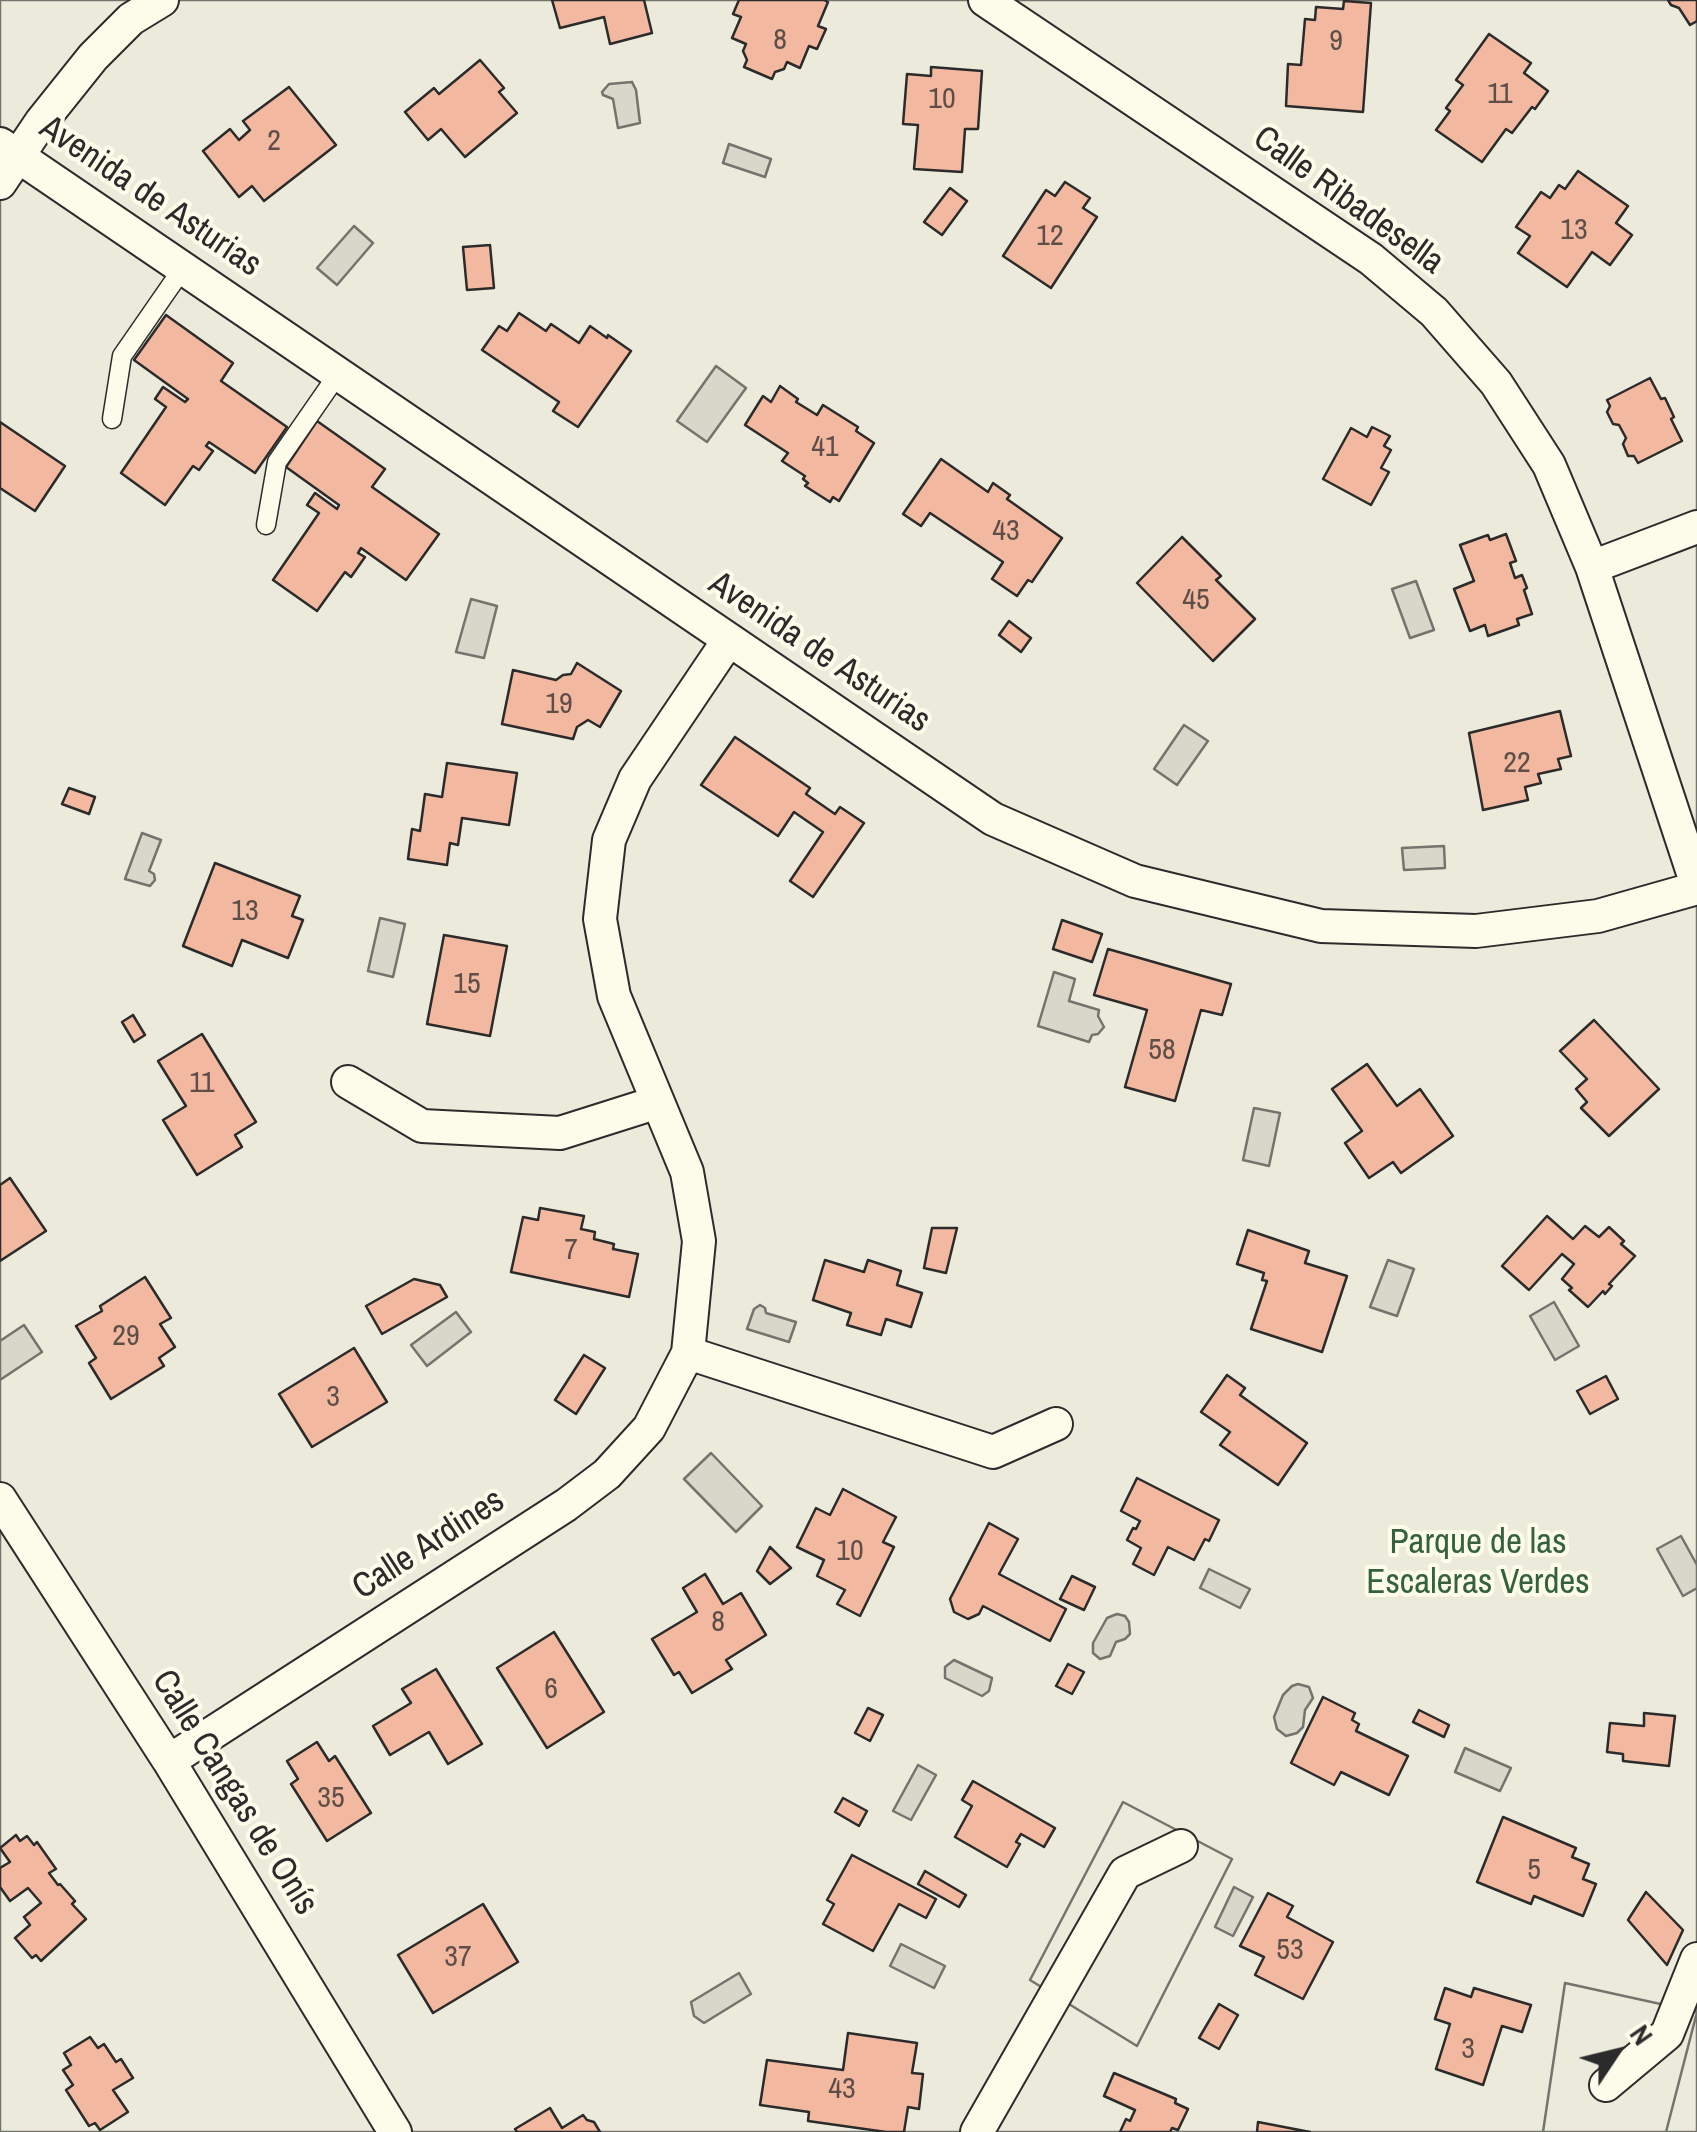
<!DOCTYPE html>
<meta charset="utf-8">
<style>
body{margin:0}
#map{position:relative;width:1697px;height:2132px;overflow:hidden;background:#fdfbea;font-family:"Archivo Narrow",sans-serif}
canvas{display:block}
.north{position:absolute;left:1567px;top:2002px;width:100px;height:100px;-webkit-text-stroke:8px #fdfbea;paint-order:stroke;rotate:55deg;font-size:28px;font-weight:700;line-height:40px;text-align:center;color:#2b2b2b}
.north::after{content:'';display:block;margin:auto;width:35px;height:45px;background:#2b2b2b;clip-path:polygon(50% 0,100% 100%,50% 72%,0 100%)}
</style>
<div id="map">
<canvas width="1697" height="2132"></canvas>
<div class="north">N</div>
</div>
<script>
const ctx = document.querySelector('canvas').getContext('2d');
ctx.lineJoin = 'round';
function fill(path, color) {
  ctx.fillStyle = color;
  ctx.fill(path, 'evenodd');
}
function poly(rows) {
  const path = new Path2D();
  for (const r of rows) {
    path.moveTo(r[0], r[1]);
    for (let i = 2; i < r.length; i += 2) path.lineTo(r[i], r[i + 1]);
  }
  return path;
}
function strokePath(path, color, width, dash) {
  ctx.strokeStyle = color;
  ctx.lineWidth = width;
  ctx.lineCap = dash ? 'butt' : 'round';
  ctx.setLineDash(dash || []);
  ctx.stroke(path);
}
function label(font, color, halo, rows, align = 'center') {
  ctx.font = font + ' "Archivo Narrow",sans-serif';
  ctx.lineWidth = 8;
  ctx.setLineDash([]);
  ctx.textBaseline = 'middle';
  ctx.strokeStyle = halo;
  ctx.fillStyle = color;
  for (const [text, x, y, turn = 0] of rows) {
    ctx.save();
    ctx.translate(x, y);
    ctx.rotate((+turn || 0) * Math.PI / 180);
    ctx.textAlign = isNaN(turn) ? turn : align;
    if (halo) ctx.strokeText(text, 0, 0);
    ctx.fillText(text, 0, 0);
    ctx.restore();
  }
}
const green = poly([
 [0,0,1697,0,1697,2132,0,2132,0,0]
]);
fill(green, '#ecebdb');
strokePath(green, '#74746e', 2.5);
const parking = poly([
 [1123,1802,1232,1859,1137,2046,1030,1980,1123,1802],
 [1565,1983,1697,2012,1666,2132,1543,2132,1565,1983]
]);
fill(parking, '#eceadb');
strokePath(parking, '#74746e', 2.5);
const water = poly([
 [632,82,636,90,640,123,618,128,613,99,603,95,602,92,609,84,632,82],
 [729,144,771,159,765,177,723,163,729,144],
 [354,226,373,243,337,285,317,268,354,226],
 [716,366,746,388,707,442,677,421,716,366],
 [1416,581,1434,630,1410,638,1392,589,1416,581],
 [471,599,497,606,484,658,456,652,471,599],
 [1184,725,1208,741,1177,785,1154,769,1184,725],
 [142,833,161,840,149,871,154,874,155,880,150,886,125,879,142,833],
 [1444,846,1445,868,1404,870,1402,848,1444,846],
 [380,918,405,924,393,977,368,971,380,918],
 [1054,972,1075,979,1069,1001,1099,1010,1098,1016,1104,1027,1098,1034,1092,1035,1089,1042,1038,1026,1054,972],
 [1254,1108,1280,1113,1269,1166,1243,1160,1254,1108],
 [1388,1260,1414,1269,1397,1316,1370,1307,1388,1260],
 [1554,1302,1579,1346,1555,1360,1530,1316,1554,1302],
 [760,1305,765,1308,766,1313,796,1322,789,1342,747,1329,754,1309,760,1305],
 [456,1312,471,1332,427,1366,411,1345,456,1312],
 [24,1325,42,1352,0,1380,0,1341,24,1325],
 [711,1453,762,1506,736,1532,684,1479,711,1453],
 [1681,1536,1697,1565,1697,1588,1683,1596,1657,1549,1681,1536],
 [1209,1569,1250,1589,1240,1608,1200,1588,1209,1569],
 [1117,1614,1125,1616,1129,1622,1130,1634,1125,1639,1116,1642,1110,1656,1100,1659,1093,1653,1093,1643,1107,1618,1117,1614],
 [954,1660,992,1678,989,1691,982,1696,945,1678,945,1667,954,1660],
 [1298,1684,1309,1687,1313,1698,1305,1710,1303,1727,1297,1733,1286,1736,1277,1729,1274,1717,1283,1695,1292,1686,1298,1684],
 [1465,1748,1511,1768,1500,1791,1455,1772,1465,1748],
 [918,1765,936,1775,911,1820,893,1811,918,1765],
 [1234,1887,1253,1897,1233,1936,1215,1927,1234,1887],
 [901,1944,945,1966,934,1988,890,1966,901,1944],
 [739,1973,751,1994,704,2023,694,2016,691,2002,739,1973]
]);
fill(water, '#d8d7c9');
strokePath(water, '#74746e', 2.5);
const building = poly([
 [552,0,644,0,652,33,610,44,604,17,560,28,552,0],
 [739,0,824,0,828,2,818,26,826,29,817,49,809,46,800,68,787,62,784,69,775,72,772,79,744,67,747,60,743,51,746,44,732,38,741,17,733,14,739,0],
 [1668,0,1697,0,1697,21,1690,25,1679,8,1671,5,1668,0],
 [1344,1,1371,3,1363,112,1286,106,1288,64,1301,65,1305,19,1315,20,1316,7,1343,9,1344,1],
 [1489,34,1531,63,1524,73,1548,91,1535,109,1532,107,1512,133,1506,129,1482,162,1436,130,1450,111,1446,108,1463,85,1456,80,1489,34],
 [480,60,504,88,499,92,517,113,465,157,441,129,428,140,405,112,434,88,439,94,480,60],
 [931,67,982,71,978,129,965,129,962,172,914,169,918,125,903,124,907,74,931,76,931,67],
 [289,87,336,145,264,201,252,186,239,197,203,151,230,129,239,140,250,130,243,121,289,87],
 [1578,171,1628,206,1616,223,1632,235,1610,265,1592,252,1567,287,1518,253,1530,236,1516,227,1541,192,1550,198,1559,185,1565,189,1578,171],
 [1065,182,1090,198,1083,208,1097,217,1051,288,1003,256,1046,190,1055,196,1065,182],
 [950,188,967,201,942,235,924,222,950,188],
 [490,245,494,288,467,290,463,247,490,245],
 [519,313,546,331,551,324,579,343,590,326,607,338,608,335,631,351,578,427,553,411,559,402,482,350,499,326,507,331,519,313],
 [166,315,233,363,221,381,287,427,255,473,209,442,206,446,213,451,199,470,193,466,165,505,121,473,166,407,155,399,163,387,185,402,188,399,134,360,166,315],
 [1650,378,1661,399,1665,398,1674,417,1671,419,1682,441,1638,463,1634,456,1628,456,1623,444,1626,438,1619,425,1613,424,1607,412,1610,406,1607,400,1650,378],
 [780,386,798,399,796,402,817,415,823,405,858,427,856,431,874,443,839,501,833,497,830,502,805,486,808,483,803,479,805,476,782,461,788,453,745,425,763,396,771,402,780,386],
 [317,421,385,469,372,487,439,534,406,580,361,548,358,553,365,557,351,577,345,572,317,611,273,580,319,513,307,505,315,493,337,509,339,505,286,467,317,421],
 [0,422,65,466,35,511,0,488,0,422],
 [1372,427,1390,436,1384,446,1391,450,1381,468,1389,472,1371,505,1323,479,1351,428,1367,437,1372,427],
 [941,459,988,492,993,483,1010,495,1007,499,1062,538,1032,582,1028,580,1017,596,992,579,1003,562,930,513,921,526,903,514,941,459],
 [1506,534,1516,561,1510,563,1515,578,1522,575,1527,588,1524,590,1532,614,1517,619,1519,625,1488,636,1485,625,1470,631,1454,589,1474,581,1460,545,1488,535,1490,540,1506,534],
 [1182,537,1221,576,1216,580,1255,619,1213,661,1137,583,1182,537],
 [1009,621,1031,638,1021,652,999,635,1009,621],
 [577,663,621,691,600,727,588,720,577,727,573,739,502,724,513,670,556,680,563,675,571,674,577,663],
 [1560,711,1571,756,1558,759,1561,769,1538,774,1541,783,1525,787,1528,800,1483,810,1469,733,1560,711],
 [735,737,810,788,806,794,835,814,840,807,864,823,813,897,790,881,823,832,794,812,778,836,701,785,735,737],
 [447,763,517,773,509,825,462,818,458,845,450,843,447,865,408,859,412,829,420,831,425,794,442,797,447,763],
 [69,788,95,797,89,814,62,804,69,788],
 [215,863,300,896,292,916,303,920,288,958,242,940,232,966,183,946,215,863],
 [1062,920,1102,934,1092,962,1053,949,1062,920],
 [444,935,507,946,490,1036,427,1024,444,935],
 [1108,949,1231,984,1222,1015,1201,1010,1175,1101,1125,1087,1147,1010,1094,995,1108,949],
 [133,1015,145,1035,134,1042,122,1022,133,1015],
 [1594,1020,1659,1089,1609,1136,1581,1108,1587,1102,1576,1089,1587,1079,1560,1051,1594,1020],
 [202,1034,256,1122,235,1135,242,1147,197,1175,163,1120,186,1106,158,1061,202,1034],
 [1367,1064,1397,1106,1420,1089,1453,1136,1401,1173,1393,1162,1369,1178,1345,1143,1362,1131,1332,1089,1367,1064],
 [10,1178,46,1231,0,1261,0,1185,10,1178],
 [540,1208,584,1216,581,1229,595,1232,594,1239,614,1244,613,1249,638,1254,629,1297,511,1272,523,1217,538,1220,540,1208],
 [1547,1216,1573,1239,1585,1226,1599,1237,1609,1227,1624,1241,1621,1244,1635,1256,1609,1284,1612,1286,1605,1294,1603,1291,1588,1307,1569,1290,1572,1288,1562,1279,1574,1264,1562,1254,1529,1290,1502,1266,1547,1216],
 [932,1228,957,1228,946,1273,924,1268,932,1228],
 [1248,1230,1309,1251,1305,1263,1347,1276,1322,1352,1251,1329,1267,1281,1262,1280,1264,1273,1237,1264,1248,1230],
 [825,1260,864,1272,868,1260,901,1271,897,1285,922,1293,911,1327,886,1319,881,1335,847,1325,851,1313,813,1300,825,1260],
 [145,1277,171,1318,160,1324,175,1347,159,1358,164,1366,111,1399,89,1363,96,1358,76,1326,102,1311,100,1306,145,1277],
 [414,1279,440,1285,447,1297,382,1334,366,1306,414,1279],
 [354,1348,387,1402,312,1447,279,1394,354,1348],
 [584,1355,605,1368,576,1414,555,1400,584,1355],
 [1227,1375,1245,1388,1240,1395,1307,1443,1278,1485,1220,1445,1230,1432,1201,1412,1227,1375],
 [1606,1376,1618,1399,1590,1414,1577,1391,1606,1376],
 [1137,1478,1219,1520,1209,1541,1205,1539,1194,1560,1168,1547,1154,1575,1133,1564,1141,1548,1127,1540,1133,1528,1136,1529,1140,1521,1121,1511,1137,1478],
 [843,1489,896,1517,883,1542,894,1547,860,1616,837,1604,845,1590,817,1576,824,1560,797,1547,816,1508,830,1515,843,1489],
 [989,1523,1018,1539,999,1574,1066,1609,1050,1641,983,1606,979,1614,968,1619,954,1612,950,1599,989,1523],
 [770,1547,791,1568,770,1584,757,1571,770,1547],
 [705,1574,723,1604,741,1593,766,1635,726,1660,732,1669,692,1693,679,1672,674,1675,652,1639,697,1612,683,1588,705,1574],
 [1072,1576,1095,1587,1084,1610,1060,1599,1072,1576],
 [554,1632,604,1712,547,1748,497,1668,554,1632],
 [1068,1664,1084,1672,1072,1694,1056,1686,1068,1664],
 [436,1669,482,1744,448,1764,429,1732,390,1755,373,1726,411,1703,402,1689,436,1669],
 [1323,1697,1355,1713,1352,1720,1359,1724,1356,1731,1408,1756,1389,1795,1341,1772,1334,1785,1291,1763,1323,1697],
 [868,1708,883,1715,870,1741,855,1733,868,1708],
 [1419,1710,1449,1725,1444,1737,1413,1722,1419,1710],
 [1644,1713,1675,1716,1669,1766,1623,1761,1623,1754,1607,1752,1610,1723,1644,1726,1644,1713],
 [317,1742,329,1761,335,1756,371,1813,327,1841,291,1784,298,1779,287,1761,317,1742],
 [973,1781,1055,1828,1044,1847,1021,1834,1016,1842,1020,1844,1007,1867,955,1837,972,1806,962,1800,973,1781],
 [843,1798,867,1811,859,1826,835,1812,843,1798],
 [1503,1817,1576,1848,1572,1857,1589,1864,1583,1879,1596,1884,1583,1916,1534,1896,1531,1904,1477,1882,1503,1817],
 [16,1835,20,1841,27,1836,34,1845,37,1842,56,1869,49,1873,58,1885,60,1884,75,1901,72,1904,86,1919,41,1961,36,1955,32,1958,15,1938,30,1925,24,1917,41,1903,28,1888,10,1901,0,1887,0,1868,10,1862,0,1848,16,1835],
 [852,1855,936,1899,926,1918,899,1904,873,1951,823,1924,834,1904,827,1900,852,1855],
 [925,1871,966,1895,959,1907,918,1884,925,1871],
 [1646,1892,1683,1930,1667,1965,1628,1920,1646,1892],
 [1268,1893,1293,1906,1287,1917,1333,1942,1303,1999,1255,1975,1264,1957,1240,1946,1268,1893],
 [483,1904,518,1962,433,2013,398,1955,483,1904],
 [1445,1988,1471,1997,1474,1988,1531,2005,1522,2032,1502,2026,1483,2085,1436,2069,1450,2024,1435,2019,1445,1988],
 [1219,2004,1238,2015,1219,2049,1199,2038,1219,2004],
 [848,2033,917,2043,912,2073,923,2074,919,2109,908,2107,904,2132,886,2132,808,2121,809,2112,760,2105,767,2060,843,2070,848,2033],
 [90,2037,98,2048,104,2044,116,2062,121,2059,133,2078,113,2090,128,2112,100,2130,95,2123,89,2126,66,2090,73,2085,63,2070,71,2065,64,2053,90,2037],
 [1114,2073,1176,2099,1175,2103,1188,2109,1178,2130,1172,2128,1170,2132,1120,2132,1126,2119,1130,2121,1135,2110,1104,2096,1114,2073],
 [550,2108,562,2128,583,2115,587,2120,594,2122,600,2132,517,2132,515,2129,550,2108],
 [1258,2122,1310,2132,1257,2132,1258,2122]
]);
fill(building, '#f2b8a0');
strokePath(building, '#2b2b2b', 2.5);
const lane = poly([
 [112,419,122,356,183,268],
 [266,525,277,462,338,374]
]);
const street = poly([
 [985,0,1371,259,1434,312,1496,383,1549,465,1592,567,1697,885],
 [0,144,993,819,1135,881,1321,926,1476,931,1598,916,1697,888],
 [0,183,41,122,93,57,131,19,162,0],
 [1592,567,1697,527],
 [348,1082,422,1126,560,1133,658,1102],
 [688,1353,993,1452,1056,1424],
 [0,1499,169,1761,395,2132],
 [169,1761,566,1505,607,1474,649,1428,688,1353,699,1241,687,1172,614,996,600,919,609,840,635,779,728,641],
 [1606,2085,1667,2034,1697,1959],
 [977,2132,1125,1873,1181,1846]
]);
strokePath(lane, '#2b2b2b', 21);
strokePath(street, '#2b2b2b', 36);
strokePath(lane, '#fdfbea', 18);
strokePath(street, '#fdfbea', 32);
label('30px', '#5d4e48', null, [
 ["8",780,41],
 ["9",1336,42],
 ["11",1500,95],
 ["10",942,100],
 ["2",274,142],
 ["13",1574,231],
 ["12",1050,237],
 ["41",825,448],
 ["43",1006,532],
 ["45",1196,601],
 ["19",559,705],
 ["22",1517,764],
 ["13",245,912],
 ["15",467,985],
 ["58",1162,1051],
 ["11",202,1084],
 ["7",571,1251],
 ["29",126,1337],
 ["3",333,1398],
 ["10",850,1552],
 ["8",718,1623],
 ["6",551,1690],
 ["35",331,1799],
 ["5",1534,1871],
 ["53",1290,1951],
 ["37",458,1958],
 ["3",1468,2050],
 ["43",842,2090]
]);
label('35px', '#2b2b2b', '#fdfbea', [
 ["Avenida de Asturias",150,197,34],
 ["Calle Ribadesella",1348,201,36],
 ["Avenida de Asturias",819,653,34],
 ["Calle Ardines",429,1545,-33],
 ["Calle Cangas de Onís",234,1793,58]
]);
label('35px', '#34623c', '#fdfbea', [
 ["Parque de las",1478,1544],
 ["Escaleras Verdes",1478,1584]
]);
</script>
